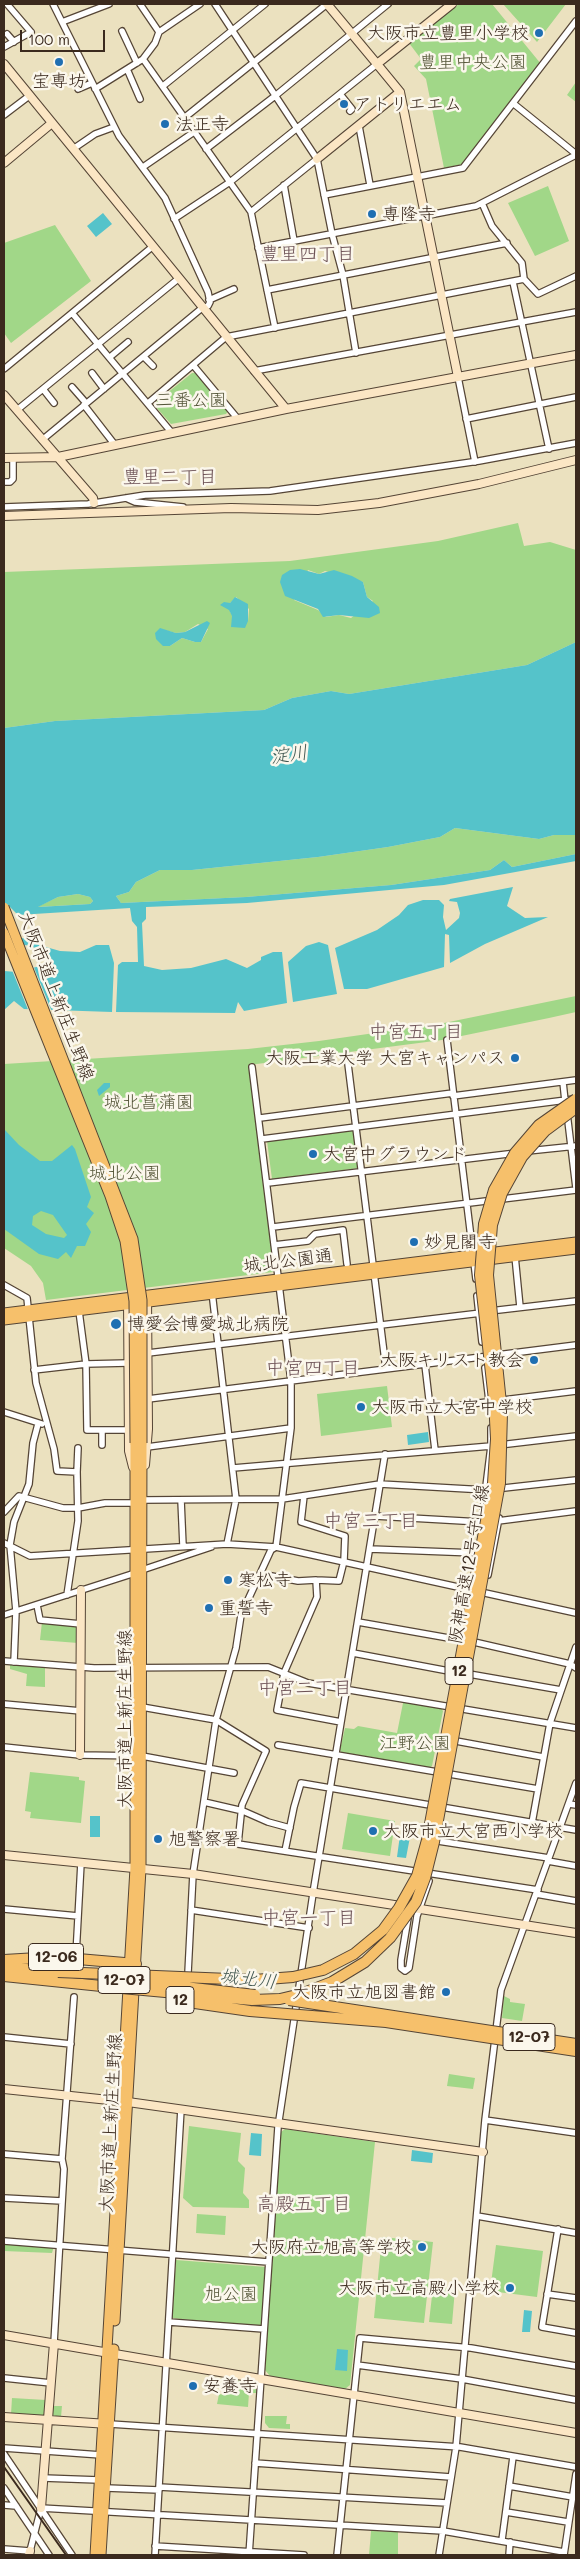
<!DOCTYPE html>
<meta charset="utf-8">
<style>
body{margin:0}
#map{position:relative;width:580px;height:2559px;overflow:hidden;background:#ebe1bf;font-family:Mali,sans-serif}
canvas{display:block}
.frame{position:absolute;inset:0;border:5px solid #3b2a1e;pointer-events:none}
.scale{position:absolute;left:20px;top:30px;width:85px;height:22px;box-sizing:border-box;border:2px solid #3b2a1e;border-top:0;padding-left:6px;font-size:15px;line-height:18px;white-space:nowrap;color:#3b2a1e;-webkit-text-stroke:4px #fbf7ec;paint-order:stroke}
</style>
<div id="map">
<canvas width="580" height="2559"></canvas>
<div class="frame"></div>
<div class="scale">100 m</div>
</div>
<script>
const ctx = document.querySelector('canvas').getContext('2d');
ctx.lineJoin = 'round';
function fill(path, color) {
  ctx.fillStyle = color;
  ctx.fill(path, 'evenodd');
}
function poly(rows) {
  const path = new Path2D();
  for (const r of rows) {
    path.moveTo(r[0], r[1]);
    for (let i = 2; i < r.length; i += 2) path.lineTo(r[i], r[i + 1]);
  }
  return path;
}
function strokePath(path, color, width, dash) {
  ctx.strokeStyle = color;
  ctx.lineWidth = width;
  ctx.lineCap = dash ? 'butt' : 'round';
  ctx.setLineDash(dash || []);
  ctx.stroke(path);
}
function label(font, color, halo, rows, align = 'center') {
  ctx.font = font + ' Mali,"Klee One",sans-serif';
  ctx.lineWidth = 5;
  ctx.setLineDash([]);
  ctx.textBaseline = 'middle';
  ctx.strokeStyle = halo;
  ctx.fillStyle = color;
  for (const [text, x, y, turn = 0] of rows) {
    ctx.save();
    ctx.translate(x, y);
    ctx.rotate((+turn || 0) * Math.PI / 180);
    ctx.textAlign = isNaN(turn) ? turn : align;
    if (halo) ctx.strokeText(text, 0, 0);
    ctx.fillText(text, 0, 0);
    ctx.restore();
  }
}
fill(poly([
 [459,4,492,4,541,64,463,164,444,168,426,79,414,66,421,59,409,43],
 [503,4,566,4,537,42],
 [576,82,576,102,567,95],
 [548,186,569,241,535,256,508,203],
 [55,225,91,281,11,343,4,333,4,243],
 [192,373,195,373,228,411,226,414,171,424,155,406,156,402],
 [518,523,524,546,550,542,576,550,576,642,527,665,349,694,331,691,292,698,264,710,55,721,4,728,4,572,290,561,438,541],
 [308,570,319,574,325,571,363,582,367,597,373,601,351,618,339,615,326,617,318,610,294,600],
 [236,597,249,609,248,621,233,616,230,612,230,603],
 [198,624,208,629,201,642,195,642,182,638,170,646,160,629,176,633,185,632],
 [455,828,539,839,554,835,576,835,576,854,512,867,504,860,490,870,391,885,246,897,121,903,116,896,129,892,136,882,160,870,192,870,318,857,388,847,440,837],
 [78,894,90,897,93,901,90,904,37,907,58,897],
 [576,996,576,1012,549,1018,442,1040,249,1065,274,1268,273,1272,46,1300,43,1283,31,1266,4,1248,4,1064,248,1049,319,1041,444,1023],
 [354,1130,359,1168,272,1179,267,1141],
 [387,1386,392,1427,321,1436,317,1394],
 [42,1622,75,1625,78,1628,78,1643,40,1640],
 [10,1664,45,1668,45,1687,26,1686,27,1674,10,1669],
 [406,1701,440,1707,443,1711,432,1766,429,1768,342,1753,340,1750,345,1728,354,1729,358,1726,397,1733,403,1703],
 [30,1772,79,1777,79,1780,85,1781,81,1823,30,1818,31,1812,25,1811],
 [348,1813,395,1821,390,1856,342,1849],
 [504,1996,510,1999,510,2002,525,2004,522,2021,502,2018],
 [449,2074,475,2078,473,2089,447,2086],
 [189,2126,241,2133,238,2161,245,2168,243,2193,249,2200,249,2208,193,2207,183,2198],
 [285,2129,375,2142,350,2385,345,2389,270,2376,265,2370,281,2132],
 [197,2214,226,2216,225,2235,196,2233],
 [382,2237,433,2242,424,2323,374,2318],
 [4,2243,54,2246,52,2253,4,2251],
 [496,2245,543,2251,537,2297,490,2291],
 [176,2260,266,2267,261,2327,172,2318],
 [433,2287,455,2289,452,2324,429,2322],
 [229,2379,252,2383,256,2388,256,2393,249,2393,248,2407,217,2404,219,2394,226,2395],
 [12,2398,46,2400,45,2414,42,2416,11,2414],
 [52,2406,62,2406,61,2417,51,2415],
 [265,2416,287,2416,286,2424,290,2424,290,2429,269,2428,265,2423],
 [371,2531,398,2532,398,2555,369,2555]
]), '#a1d788');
fill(poly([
 [103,213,112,224,96,237,87,226],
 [300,569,319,574,334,570,352,576,363,582,367,597,379,607,380,613,369,618,339,615,323,617,318,609,285,596,280,582,282,575,290,570],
 [235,597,248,604,248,621,245,628,231,627,232,616,229,610,220,605,224,602,230,603],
 [207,621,210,623,201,642,195,642,182,638,170,646,163,646,156,639,155,633,160,628,176,633,185,632],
 [576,642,576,835,554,835,539,839,455,828,440,837,388,847,318,857,192,870,160,870,136,882,129,892,116,896,121,903,246,897,391,885,490,870,504,860,512,867,576,854,576,861,444,885,247,903,146,907,146,919,142,923,144,966,162,970,191,968,226,959,247,968,261,960,261,957,273,952,282,952,287,1003,244,1011,238,1002,235,1013,116,1012,118,965,122,962,138,962,137,927,132,921,130,908,18,915,9,906,4,907,4,728,55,721,264,710,292,698,331,691,349,694,527,665],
 [78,894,90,897,93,901,90,904,38,907,58,897],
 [513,887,507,906,525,918,548,917,485,944,450,963,449,935,445,934,444,967,367,989,344,989,335,948,377,930,399,915,408,905,423,900,439,900,444,905,443,917,446,930,459,918,460,913,457,902,449,901,450,899],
 [8,935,31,940,39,945,60,951,80,952,96,945,109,945,114,963,112,1012,24,1009,14,1001,4,1010,4,971,17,972,40,966,49,967,53,963,51,958,39,952,32,946,10,943],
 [319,942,328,945,337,994,293,1002,288,962,306,946],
 [104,1083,110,1083,110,1087,99,1096,97,1090],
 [4,1129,19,1145,40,1161,52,1161,72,1145,75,1149,91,1197,87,1207,94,1213,86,1224,91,1232,85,1246,77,1246,71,1258,66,1252,58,1259,39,1254,4,1229],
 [41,1211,53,1215,67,1235,64,1238,46,1234,32,1225,33,1216],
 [428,1432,429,1442,408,1445,407,1435],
 [90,1816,100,1816,100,1837,90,1837],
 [400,1835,410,1837,406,1858,397,1857],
 [251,2133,262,2134,261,2156,249,2155],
 [412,2150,433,2153,432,2163,411,2161],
 [524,2310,532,2311,530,2332,522,2332],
 [337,2349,348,2350,347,2371,335,2370]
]), '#55c3ca');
fill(poly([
 [33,965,52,1012,29,1012,12,970]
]), '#ebe1bf');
const street = poly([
 [140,4,159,32],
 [215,4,317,159,332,234,343,275,356,353],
 [62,22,109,4],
 [122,31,137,63],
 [7,34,14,42],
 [4,47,31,32,7,4],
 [143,59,251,212,275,328],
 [127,69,140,99],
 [163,86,265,4],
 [78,89,92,83],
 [95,89,143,59,155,43,159,32,200,4],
 [340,94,352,109,350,111],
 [514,104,576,154],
 [4,115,29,96],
 [184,118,327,4],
 [359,126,370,185],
 [73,149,95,134,114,127],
 [206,149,275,96,388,4],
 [143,167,194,132],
 [284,185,294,241],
 [324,195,463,168,576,21],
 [482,203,492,226,522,263,524,279,538,294,576,276],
 [251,212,317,159],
 [174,219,230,182,377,64],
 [258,248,476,206,576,155],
 [513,282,549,449],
 [267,290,507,243],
 [209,300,234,289],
 [72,313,172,433],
 [110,357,128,342],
 [144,357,153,366],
 [193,365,238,419],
 [4,369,152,247],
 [254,371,576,312],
 [92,373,104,389],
 [458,377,475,462],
 [72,387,86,403],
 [43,389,54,403],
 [148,403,226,337,524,279],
 [84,405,115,445],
 [17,410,178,279],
 [466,419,576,397],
 [42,440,202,308,208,306,210,302,208,292,165,198,119,136,53,4],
 [4,482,10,482,13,479,13,458],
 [126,498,135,502,183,507],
 [4,507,88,504,145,495,270,491,479,461,576,443],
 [447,1040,476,1279],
 [347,1056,386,1369],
 [563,1082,565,1101],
 [453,1096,576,1080],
 [567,1113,576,1188],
 [260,1118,453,1093],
 [262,1139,574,1099],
 [528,1151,576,1146],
 [268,1183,516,1153],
 [273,1227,576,1190],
 [274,1245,308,1241,315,1234,343,1230,347,1264],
 [515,1256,520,1307],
 [4,1285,27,1298,36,1383,54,1449,57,1471,77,1472,78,1521,67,1595],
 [212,1292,236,1499,227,1544],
 [477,1296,482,1342],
 [79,1311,86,1364,87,1430,129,1430],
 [490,1311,576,1301],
 [148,1353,481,1313],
 [425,1365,435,1450],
 [485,1368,490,1409],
 [34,1370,86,1364,128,1363],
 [148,1399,576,1345],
 [430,1409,576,1391],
 [4,1412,42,1424],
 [102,1430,102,1445],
 [147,1447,291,1428],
 [233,1468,491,1446,576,1436],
 [77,1472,78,1448],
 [304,1496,301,1522,345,1536,344,1561,339,1581,316,1580],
 [142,1500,282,1499,380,1484,486,1490,576,1480],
 [181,1500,183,1546],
 [4,1512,19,1496,63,1508,78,1508,105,1503,135,1503],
 [375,1516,481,1522],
 [482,1518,491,1446,491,1428],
 [498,1521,576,1511],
 [4,1543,30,1556,227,1544,276,1547,576,1613],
 [370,1549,475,1553],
 [142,1570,211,1547],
 [261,1574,298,1581,316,1580,317,1597,284,1673,277,1710,341,1722],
 [488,1575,499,1518],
 [37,1605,40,1620,81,1624],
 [4,1615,135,1573],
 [358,1622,460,1640],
 [474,1642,570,1664,576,1668],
 [353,1653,454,1672],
 [4,1661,94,1668,268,1667,308,1683,576,1728],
 [14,1662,16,1611,10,1545,14,1522,29,1484,33,1443,38,1424],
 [469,1674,561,1690],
 [4,1704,81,1711],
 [142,1707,216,1720,266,1751,242,1805,238,1844,538,1890],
 [456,1741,543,1757],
 [278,1745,538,1789],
 [4,1747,80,1755,142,1756,234,1773],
 [204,1802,243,1811,268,1822,290,1828],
 [569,1804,576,1805],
 [532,1823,550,1723,576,1647],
 [438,1841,549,1858],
 [285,1851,294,1807,301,1783,576,1830],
 [548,1861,576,1866],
 [536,1894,576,1901],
 [4,1909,78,1916],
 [191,1910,309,1928],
 [408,1918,401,1960,401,1968,405,1971,409,1968,417,1916,429,1881],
 [76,1955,81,1863],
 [188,1973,193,1874,216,1720,236,1648,241,1615,271,1550,276,1547,291,1428,291,1381,252,1067],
 [4,2037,71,2044],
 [485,2120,576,2133],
 [4,2154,62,2159],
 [4,2198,62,2201],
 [477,2216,576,2233],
 [558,2229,542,2327,576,2333],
 [4,2241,268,2262],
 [547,2294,576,2298],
 [169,2322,264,2329],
 [54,2343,64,2169,62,2159,74,1997],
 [357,2365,462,2379,576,2400],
 [4,2378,51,2383],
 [110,2424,460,2447,576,2467],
 [4,2448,101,2455],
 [4,2454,72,2555],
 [255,2463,451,2477],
 [43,2478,99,2480],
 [509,2486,573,2497],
 [159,2487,447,2503],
 [4,2488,49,2555],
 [106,2488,159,2490],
 [4,2505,16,2506],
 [506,2512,568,2522],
 [502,2540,513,2457],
 [155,2546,304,2555],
 [4,2549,30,2551,41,2508,443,2531,564,2552],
 [155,2555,181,2109],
 [249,2555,278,2127,314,1887,385,1454],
 [337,2555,360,2338,471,2348,576,2366],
 [439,2555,456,2447,485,2120,501,1990,576,1783],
 [509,2555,510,2542],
 [564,2555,576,2474]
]);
const secondary = poly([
 [327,4,377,64,452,4],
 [4,64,286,409],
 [377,64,400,92,458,377],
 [317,159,400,92],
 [4,163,52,123],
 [4,395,93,498,94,503],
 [4,458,58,457,286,409,576,355],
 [4,516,231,508,318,510,379,503,479,484,576,460],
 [128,1299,129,1451,133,1467],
 [145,1465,148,1429,147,1296],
 [80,1755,81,1590],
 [4,1855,193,1874,576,1933],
 [4,2089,128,2102,483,2152],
 [4,2335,576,2433],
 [4,2417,108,2424],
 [41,2508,54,2343],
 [29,2555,30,2551]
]);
const primary = poly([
 [4,1313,576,1242],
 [4,1320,576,1249],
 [115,2321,141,1869,142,1443],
 [95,2555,135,1868,135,1443],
 [101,2555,114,2349]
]);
const highway = poly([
 [4,1960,55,1957,136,1964],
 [4,1967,58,1972],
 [4,1976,111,1987]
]);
strokePath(street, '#554536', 8);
strokePath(secondary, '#554536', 10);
strokePath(primary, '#554536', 11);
strokePath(highway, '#554536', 12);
strokePath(street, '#fff', 5.5);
strokePath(secondary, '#fbe6c4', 8);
strokePath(primary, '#f6c06b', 9);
strokePath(highway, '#f6c06b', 10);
strokePath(poly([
 [4,2467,66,2555]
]), '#3b2a1e', 2);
const primaryBridge = poly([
 [4,907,133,1239,142,1300,142,1443],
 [4,933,110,1196,125,1241,134,1301,135,1443]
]);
const highwayBridge = poly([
 [58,1972,254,1980,293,1977,323,1970,354,1954,383,1930,399,1908,417,1876,427,1840,493,1483,496,1439,494,1400,480,1275,484,1224,494,1190,515,1153,539,1125,576,1099],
 [140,1982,255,1995],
 [111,1987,252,2000,280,1999,301,1994,332,1982,365,1962,390,1938,416,1902,425,1878,434,1842,500,1483,502,1413,488,1275,492,1225,502,1193,522,1157,545,1131,576,1108],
 [289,2000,576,2044],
 [181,2001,250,2011,386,2022,576,2051]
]);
strokePath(primaryBridge, '#554536', 11, []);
strokePath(highwayBridge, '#554536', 12, []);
strokePath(primaryBridge, '#f6c06b', 9);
strokePath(highwayBridge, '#f6c06b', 10);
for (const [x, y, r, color] of [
 [539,33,5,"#1f6fb2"],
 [59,62,5,"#1f6fb2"],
 [344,104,5,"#1f6fb2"],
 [165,124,5,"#1f6fb2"],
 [372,214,5,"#1f6fb2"],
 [515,1058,5,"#1f6fb2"],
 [313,1154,5,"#1f6fb2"],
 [414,1242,5,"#1f6fb2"],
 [116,1324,6,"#1f6fb2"],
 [534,1360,5,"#1f6fb2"],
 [361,1407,5,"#1f6fb2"],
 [228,1580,5,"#1f6fb2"],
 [209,1608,5,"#1f6fb2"],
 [373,1831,5,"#1f6fb2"],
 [158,1839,5,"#1f6fb2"],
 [446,1992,5,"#1f6fb2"],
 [422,2247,5,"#1f6fb2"],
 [510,2288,5,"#1f6fb2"],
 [193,2386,5,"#1f6fb2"]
]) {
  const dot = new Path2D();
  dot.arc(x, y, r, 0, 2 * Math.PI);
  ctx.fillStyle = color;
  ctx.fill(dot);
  strokePath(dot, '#fbf7ec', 2);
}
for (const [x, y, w] of [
 [459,1671,28],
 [56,1957,55],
 [124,1980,52],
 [180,2000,28],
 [529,2037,52]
]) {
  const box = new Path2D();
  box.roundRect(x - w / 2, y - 13.5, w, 27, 4);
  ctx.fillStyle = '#fbf7ec';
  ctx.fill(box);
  strokePath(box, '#3b2a1e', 1);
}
label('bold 16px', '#3b2a1e', null, [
 ["12",459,1671],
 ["12-06",56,1957],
 ["12-07",124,1980],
 ["12",180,2000],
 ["12-07",529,2037]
]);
label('18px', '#3b2a1e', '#fbf7ec', [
 ["大阪市立豊里小学校",529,33,"right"],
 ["宝専坊",59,81,"center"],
 ["アトリエエム",354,104],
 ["法正寺",175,124],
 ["専隆寺",382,214],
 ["大阪工業大学 大宮キャンパス",505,1058,"right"],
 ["大宮中グラウンド",323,1154],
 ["妙見閣寺",424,1242],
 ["博愛会博愛城北病院",127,1324],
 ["大阪キリスト教会",524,1360,"right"],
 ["大阪市立大宮中学校",371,1407],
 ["寒松寺",238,1580],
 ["重誓寺",219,1608],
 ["大阪市立大宮西小学校",383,1831],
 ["旭警察署",168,1839],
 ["大阪市立旭図書館",436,1992,"right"],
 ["大阪府立旭高等学校",412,2247,"right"],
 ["大阪市立高殿小学校",500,2288,"right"],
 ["安養寺",203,2386]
], 'left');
label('18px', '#545538', '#fbf7ec', [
 ["豊里中央公園",473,62],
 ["三番公園",191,400],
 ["城北菖蒲園",149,1102],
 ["城北公園",125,1173],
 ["江野公園",415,1743],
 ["旭公園",231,2294]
]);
label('18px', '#3b2a1e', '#fbf7ec', [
 ["大阪市道上新庄生野線",56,996,69],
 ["城北公園通",288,1261,-7],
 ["阪神高速12号守口線",469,1564,-80],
 ["大阪市道上新庄生野線",125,1719,-90],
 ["大阪市道上新庄生野線",111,2123,-87]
]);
label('19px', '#6d5256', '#fbf7ec', [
 ["豊里四丁目",308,254],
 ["豊里二丁目",170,477],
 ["中宮五丁目",416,1032],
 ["中宮四丁目",313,1368],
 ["中宮三丁目",371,1521],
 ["中宮二丁目",305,1688],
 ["中宮一丁目",309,1918],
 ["高殿五丁目",304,2204]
]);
label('italic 19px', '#435852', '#fbf7ec', [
 ["淀川",289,755,-8],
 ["城北川",248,1979,7]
]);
</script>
